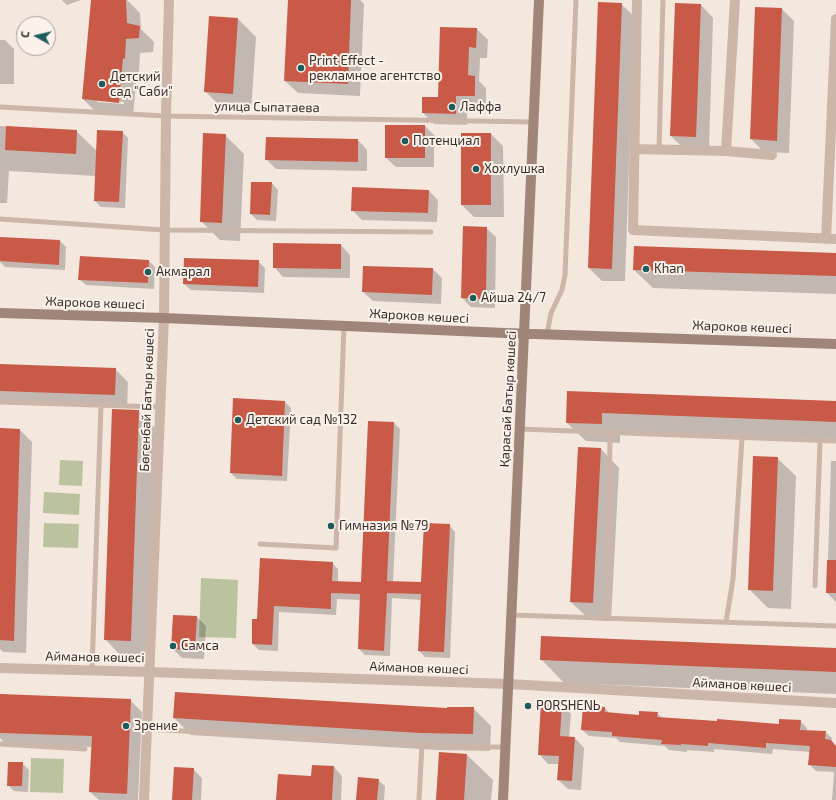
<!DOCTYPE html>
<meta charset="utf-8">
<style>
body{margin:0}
#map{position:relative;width:836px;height:800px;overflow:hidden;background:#f3e7de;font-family:"Exo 2",sans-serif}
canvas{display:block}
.north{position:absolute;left:16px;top:16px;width:40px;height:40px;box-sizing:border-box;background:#fbf2eb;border:1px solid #ada39d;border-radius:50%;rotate:278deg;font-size:11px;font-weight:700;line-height:16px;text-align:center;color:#392d29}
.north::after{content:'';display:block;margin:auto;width:14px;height:18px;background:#1d5c5a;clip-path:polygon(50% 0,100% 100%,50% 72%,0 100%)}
</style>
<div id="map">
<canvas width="836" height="800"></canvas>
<div class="north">С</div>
</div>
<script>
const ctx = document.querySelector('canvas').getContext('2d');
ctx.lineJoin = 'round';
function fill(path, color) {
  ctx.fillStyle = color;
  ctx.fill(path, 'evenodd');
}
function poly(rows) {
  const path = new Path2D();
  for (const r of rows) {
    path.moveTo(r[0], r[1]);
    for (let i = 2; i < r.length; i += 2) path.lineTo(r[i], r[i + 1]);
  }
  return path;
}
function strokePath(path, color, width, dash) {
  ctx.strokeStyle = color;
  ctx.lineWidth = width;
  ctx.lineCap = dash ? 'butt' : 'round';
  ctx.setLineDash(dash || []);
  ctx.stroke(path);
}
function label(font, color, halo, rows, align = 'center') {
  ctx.font = font + ' "Exo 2",sans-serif';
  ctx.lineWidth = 4;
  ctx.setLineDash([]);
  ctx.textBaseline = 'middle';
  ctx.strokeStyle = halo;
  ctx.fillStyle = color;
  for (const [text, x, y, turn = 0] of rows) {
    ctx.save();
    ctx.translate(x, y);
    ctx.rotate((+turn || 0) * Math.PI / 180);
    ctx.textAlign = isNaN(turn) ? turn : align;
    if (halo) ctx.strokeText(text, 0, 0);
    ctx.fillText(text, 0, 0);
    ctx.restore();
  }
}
fill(poly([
 [60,460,83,461,82,486,59,485],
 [44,492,80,494,79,515,43,513],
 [44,523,79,524,78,548,43,547],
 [201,578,238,580,236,638,199,637],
 [31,758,64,759,63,793,30,792]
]), '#bac39d');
fill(poly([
 [62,0,81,0,67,5],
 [92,0,127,0,140,13,141,29,154,42,153,52,140,53,139,72,137,72,133,116,97,113,83,99],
 [97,100,124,102,124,104,97,102],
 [289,0,360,0,364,4,360,96,298,93,285,81],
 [621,4,634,16,625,281,602,281,589,268],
 [701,5,713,18,709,149,683,148,671,136],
 [782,9,794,21,789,153,764,152,751,139],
 [238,19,256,37,251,112,224,110,205,91],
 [477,29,488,40,487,58,480,58,479,81,486,88,486,107,467,106,467,125,434,124,423,113,439,98],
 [0,40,5,40,14,49,14,84,0,84],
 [0,126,76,131,97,151,122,132,128,138,125,208,101,207,95,201,96,176,9,171,7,203,0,203],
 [425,126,434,135,434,167,396,167,386,158],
 [491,134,503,146,504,217,474,217,462,205],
 [225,135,244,154,240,241,220,240,201,221],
 [358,140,367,150,367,171,276,169,266,159],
 [272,183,278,190,276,221,257,220,251,214],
 [429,191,438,200,437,222,362,220,352,210],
 [486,228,496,237,495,308,471,307,462,298],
 [0,238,60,241,66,247,65,270,5,267,0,262],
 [341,245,350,255,350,278,283,277,274,267],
 [836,254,836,294,653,288,634,270],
 [149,261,155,267,154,289,86,285,79,279],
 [258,261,265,268,264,293,191,290,184,284],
 [433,269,442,278,441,304,373,301,363,292],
 [0,365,115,369,128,382,127,408,0,403],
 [568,392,836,402,836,439,620,431,620,443,586,441,567,423],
 [234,400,285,402,291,408,287,481,237,479,231,473],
 [138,411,157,430,149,659,123,658,105,639],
 [394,423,400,429,393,582,422,583,449,525,455,532,450,658,425,657,419,651,421,600,392,598,390,656,365,655,359,649,361,600,337,599,336,615,279,612,278,651,259,650,253,644,258,620,261,559,332,563,338,569,338,582,362,583],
 [0,429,20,430,32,442,26,653,3,652,0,649],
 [601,449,619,468,611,621,590,620,571,602],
 [777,458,796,476,791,609,768,608,749,589],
 [831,461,836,461,836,602,827,593],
 [197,617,206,626,204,659,182,658,172,648],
 [836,649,836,694,564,683,541,659],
 [0,695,130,700,142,712,138,800,99,800,90,792,92,747,6,744,0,738],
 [561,705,571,714,569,738,575,738,584,748,581,790,568,789,558,780,559,764,548,764,539,754],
 [473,708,491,726,490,751,438,750,191,735,174,718],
 [605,708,610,714,640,716,657,713,662,718,780,725,800,721,807,728,807,731,825,732,832,738,831,742,836,747,836,800,832,800,834,772,816,771,809,764,810,752,773,749,772,754,714,749,714,752,687,750,687,752,669,750,665,746,620,742,616,738,589,736,582,730],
 [467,755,493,780,491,800,437,800],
 [22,763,29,770,28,792,14,791,8,785],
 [313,766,334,767,342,776,341,800,277,800,312,777],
 [193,769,202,778,201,800,173,800],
 [378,780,385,786,384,800,357,800]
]), '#0003');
fill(poly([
 [91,0,126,0,127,23,140,26,139,38,126,39,125,59,123,58,119,103,82,99],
 [288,0,351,0,348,84,284,81],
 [598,2,622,3,612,269,588,268],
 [675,3,701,4,696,137,670,136],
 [755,7,782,8,777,141,750,139],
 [209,16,238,18,233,94,204,92],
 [440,27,477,28,476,48,469,47,468,75,475,76,475,96,456,96,456,114,422,113,422,97,438,97],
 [385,125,425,125,425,158,385,158],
 [6,126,77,130,76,154,5,150],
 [97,130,123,131,119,202,94,201],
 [203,133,226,134,222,223,200,222],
 [461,133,491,133,491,205,461,205],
 [266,137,358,139,358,162,265,160],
 [251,182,272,182,270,215,250,214],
 [352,187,429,190,428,213,351,211],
 [463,226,487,227,486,299,461,298],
 [0,237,60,240,59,265,0,261],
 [273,243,341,244,341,269,273,268],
 [634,246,836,253,836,276,633,270],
 [80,256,149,260,148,283,78,280],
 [184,258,259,260,258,287,183,284],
 [363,266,433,268,432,295,362,292],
 [0,364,116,368,115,395,0,391],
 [567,391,836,401,836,422,602,413,602,424,566,423],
 [233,398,285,401,282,476,230,473],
 [112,409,139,410,131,641,104,640],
 [368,421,394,422,387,581,421,582,424,523,450,524,444,652,418,651,421,594,387,593,384,651,358,649,360,594,331,593,331,609,274,606,272,645,252,644,252,619,257,619,260,558,333,562,332,581,361,582],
 [0,428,20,429,14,641,0,640],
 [578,447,601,448,593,603,570,602],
 [753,456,778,457,773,591,748,590],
 [827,560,836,560,836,593,826,593],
 [173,615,197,616,195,650,171,649],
 [541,636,836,648,836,672,540,660],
 [175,692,447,708,447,707,474,707,473,734,420,733,173,718],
 [0,694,131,699,127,794,89,792,92,736,0,733],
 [541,702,562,704,560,736,575,737,572,781,557,780,559,756,538,755],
 [583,706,605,707,605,712,639,715,639,711,658,712,657,717,717,721,717,719,779,724,779,719,801,720,800,730,826,731,825,739,831,740,836,746,836,767,808,765,810,746,766,743,766,748,708,743,708,746,681,744,681,745,661,744,662,740,612,736,612,732,581,730],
 [439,752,467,754,464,800,436,800],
 [8,762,23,762,22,786,7,786],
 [312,765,334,766,332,800,276,800,278,774,311,776],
 [174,767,194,768,192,800,172,800],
 [358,777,379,779,377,800,356,800]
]), '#c95a47');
strokePath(poly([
 [0,107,166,116,534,122],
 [659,150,663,0],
 [0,219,164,230,431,232],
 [547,334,551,313,562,290,565,275,576,0],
 [0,402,160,407],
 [520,429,836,441],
 [260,544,336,548,344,325],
 [815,586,820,441],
 [512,615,836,626],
 [608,619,610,432],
 [726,622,733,579,742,438],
 [92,670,101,405],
 [147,729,467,747,506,747],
 [0,744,85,749],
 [419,800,422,744]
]), '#ccb6a9', 5);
strokePath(poly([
 [637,0,633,230,836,239],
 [735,0,726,151,772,155],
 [634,149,726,151],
 [826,239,836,19],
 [0,668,149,672,509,684,836,703],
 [144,800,164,318,166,116,169,0]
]), '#ccb6a9', 10);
strokePath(poly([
 [0,313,164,318,505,333,836,344],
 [503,800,539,0]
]), '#a0857b', 10);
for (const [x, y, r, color] of [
 [301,68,4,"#1d5c5a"],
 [102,84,4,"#1d5c5a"],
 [452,107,4,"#1d5c5a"],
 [405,141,4,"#1d5c5a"],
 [476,169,4,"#1d5c5a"],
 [646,269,4,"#1d5c5a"],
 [148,272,4,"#1d5c5a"],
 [473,298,4,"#1d5c5a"],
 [238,420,4,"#1d5c5a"],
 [331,526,4,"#1d5c5a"],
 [173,646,4,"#1d5c5a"],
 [528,706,4,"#1d5c5a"],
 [126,726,4,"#1d5c5a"]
]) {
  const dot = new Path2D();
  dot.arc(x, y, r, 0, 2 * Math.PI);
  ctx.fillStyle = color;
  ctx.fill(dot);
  strokePath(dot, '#fbf2eb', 1.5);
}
label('13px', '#392d29', '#fbf2eb', [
 ["Print Effect -",309,61],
 ["рекламное агентство",309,76],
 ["Детский",110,77],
 ["сад \"Саби\"",110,92],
 ["Лаффа",460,107],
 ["Потенциал",413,141],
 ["Хохлушка",484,169],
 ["Khan",654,269],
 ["Акмарал",156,272],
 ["Айша 24/7",481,298],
 ["Детский сад №132",246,420],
 ["Гимназия №79",339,526],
 ["Самса",181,646],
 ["PORSHENЬ",536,706],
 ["Зрение",134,726]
], 'left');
label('13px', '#392d29', '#fbf2eb', [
 ["улица Сыпатаева",267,107,1],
 ["Жароков көшесі",95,303,2],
 ["Жароков көшесі",419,316,3],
 ["Жароков көшесі",742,327,2],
 ["Қарасай Батыр көшесі",508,399,-87],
 ["Бөгенбай Батыр көшесі",147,400,-88],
 ["Айманов көшесі",95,657,1],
 ["Айманов көшесі",419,668,2],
 ["Айманов көшесі",742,685,3]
]);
</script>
